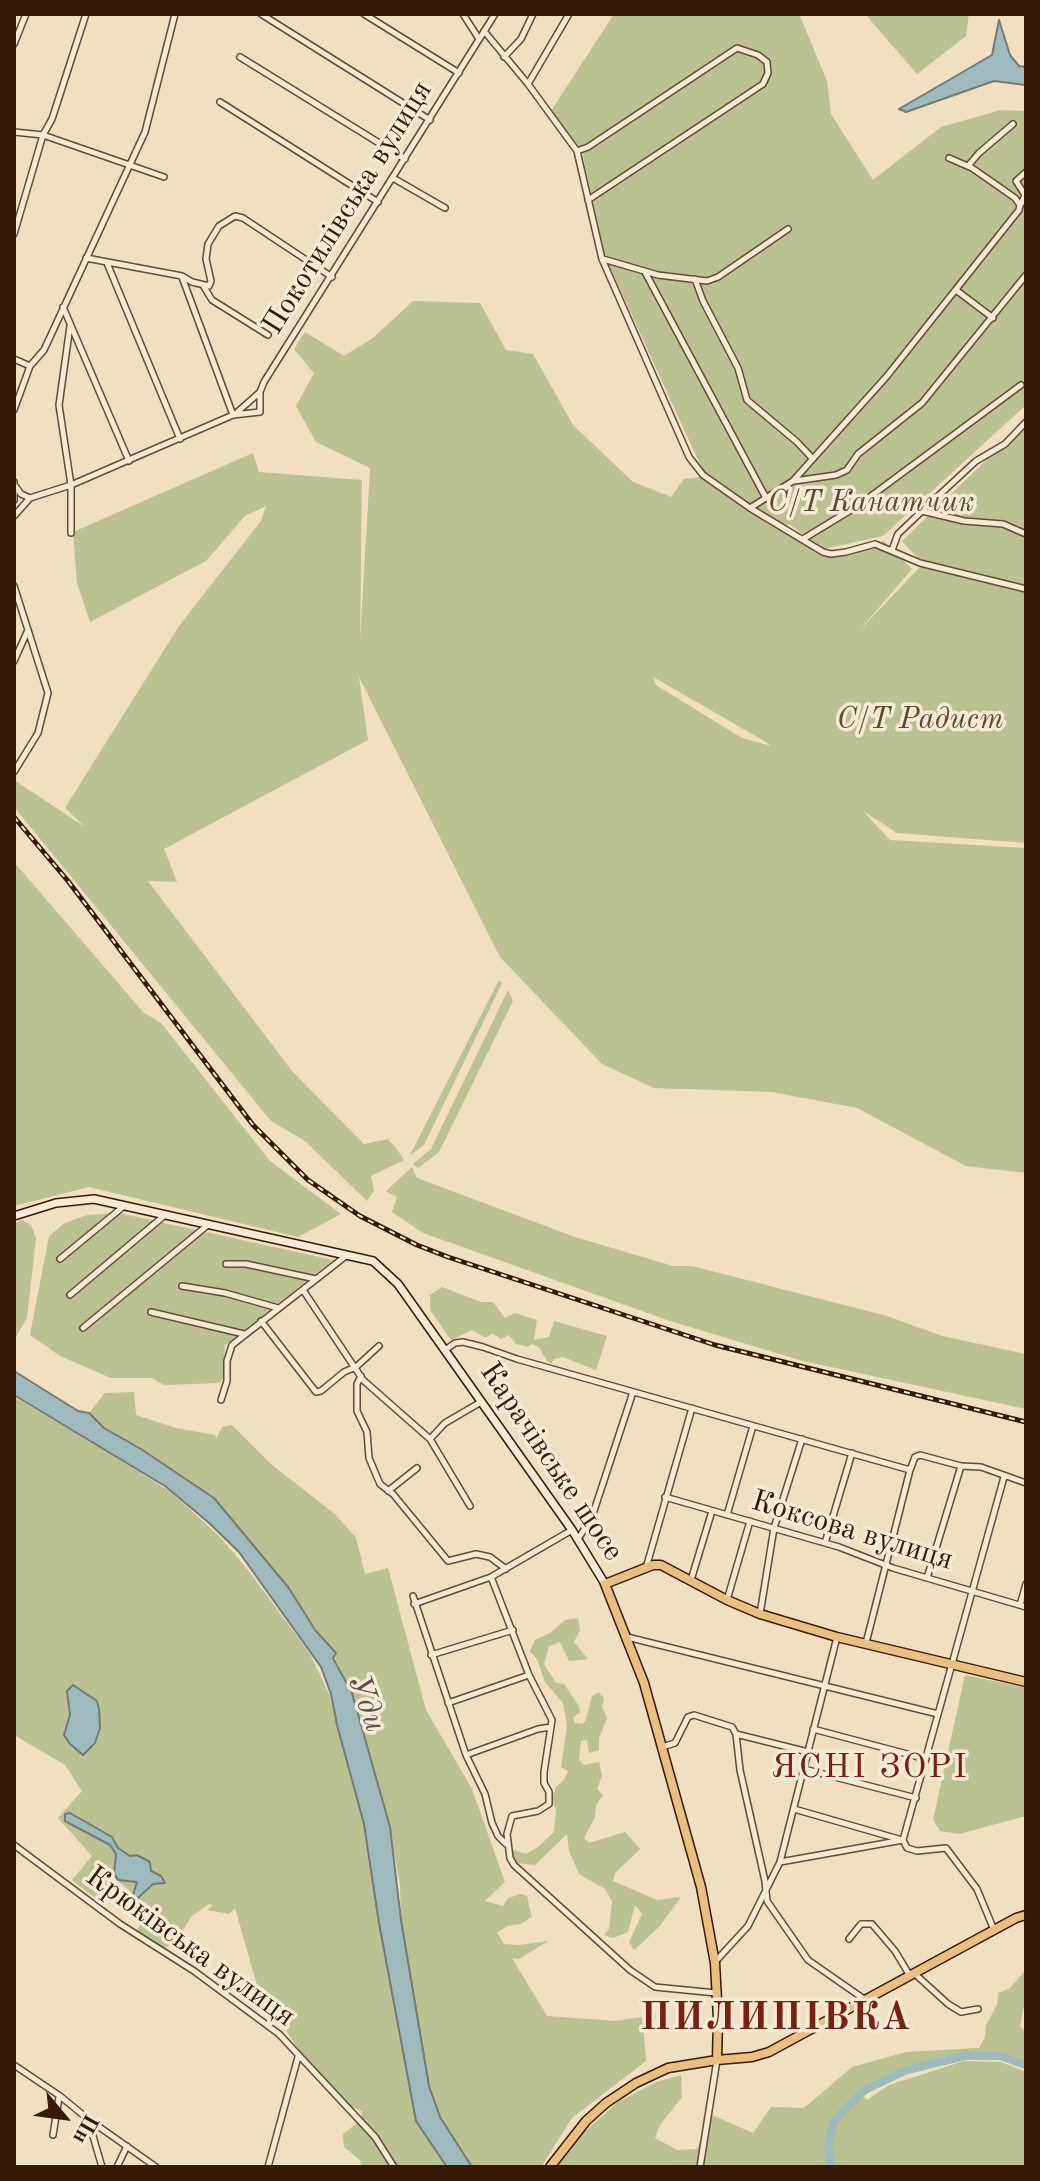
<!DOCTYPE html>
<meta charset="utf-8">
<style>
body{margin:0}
#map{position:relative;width:1040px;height:2181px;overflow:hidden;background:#f0dfc0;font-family:"Old Standard TT",serif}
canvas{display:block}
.frame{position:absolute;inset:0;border:16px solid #371907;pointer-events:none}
.north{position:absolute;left:24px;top:2077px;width:80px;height:80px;-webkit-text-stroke:6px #f5ead6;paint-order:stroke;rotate:119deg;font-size:22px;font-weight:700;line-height:32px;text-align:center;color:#371907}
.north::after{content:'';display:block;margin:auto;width:28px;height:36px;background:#371907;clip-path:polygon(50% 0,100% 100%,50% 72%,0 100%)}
</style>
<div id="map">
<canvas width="1040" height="2181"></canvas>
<div class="frame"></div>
<div class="north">Пн</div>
</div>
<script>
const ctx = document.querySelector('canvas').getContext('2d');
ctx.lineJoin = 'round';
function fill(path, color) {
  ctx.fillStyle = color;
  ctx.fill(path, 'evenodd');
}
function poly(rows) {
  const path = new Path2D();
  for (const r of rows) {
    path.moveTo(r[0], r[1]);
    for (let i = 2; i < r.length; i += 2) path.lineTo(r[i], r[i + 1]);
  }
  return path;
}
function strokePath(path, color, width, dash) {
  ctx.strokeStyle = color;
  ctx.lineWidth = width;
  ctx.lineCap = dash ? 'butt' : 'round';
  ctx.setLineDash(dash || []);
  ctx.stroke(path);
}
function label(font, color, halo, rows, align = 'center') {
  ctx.font = font + ' "Old Standard TT",serif';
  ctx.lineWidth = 7;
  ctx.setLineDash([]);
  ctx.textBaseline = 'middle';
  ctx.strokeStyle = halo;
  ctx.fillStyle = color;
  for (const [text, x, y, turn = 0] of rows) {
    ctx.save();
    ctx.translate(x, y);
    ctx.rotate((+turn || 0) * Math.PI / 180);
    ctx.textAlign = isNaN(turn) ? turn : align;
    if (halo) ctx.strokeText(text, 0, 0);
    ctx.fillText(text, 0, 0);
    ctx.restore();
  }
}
fill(poly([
 [614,14,799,14,827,81,831,114,873,180,941,127,1001,110,1026,111,1026,405,883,536,823,549,789,524,786,526,749,503,825,556,884,541,912,569,858,632,923,564,902,541,1026,422,1026,843,897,833,863,811,890,840,1026,848,1026,1173,966,1166,857,1108,772,1092,654,1088,602,1064,500,957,359,677,368,740,164,849,177,882,148,881,292,1071,364,1144,388,1139,396,1148,404,1160,371,1176,374,1191,367,1201,305,1141,271,1121,14,807,14,780,85,827,65,808,179,626,261,521,266,506,245,516,206,561,90,622,77,583,73,532,253,453,259,472,362,480,360,642,370,468,316,442,296,406,314,373,294,349,305,332,344,356,373,338,413,301,480,303,506,350,533,354,573,425,633,482,671,497,684,479,708,476,703,471,605,256,582,152,551,111],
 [653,677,766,742,771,746,742,738,656,685],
 [865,14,969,14,966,36,917,74],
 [14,862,143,1012,161,1023,270,1161,341,1214,298,1237,89,1187,14,1206],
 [499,980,502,983,424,1145,410,1155],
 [508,990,513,1001,439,1152,418,1168,413,1164,431,1149],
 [412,1167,417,1178,575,1237,673,1266,692,1266,887,1316,942,1336,1026,1354,1026,1409,803,1361,670,1321,423,1233,392,1212,397,1197,386,1191],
 [119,1213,333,1260,225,1345,223,1378,220,1383,164,1385,152,1378,111,1378,60,1356,30,1335,49,1236,65,1223,87,1215],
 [22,1220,31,1225,36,1238,27,1318,14,1340,14,1223],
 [442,1287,481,1302,493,1302,505,1318,515,1313,537,1320,534,1340,549,1337,554,1321,607,1336,596,1370,563,1357,554,1359,551,1364,547,1361,539,1347,532,1344,528,1347,516,1344,509,1335,501,1339,492,1333,486,1338,472,1330,451,1340,430,1310,430,1295],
 [134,1392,136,1415,176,1428,215,1435,216,1439,222,1427,232,1425,272,1465,335,1514,356,1538,365,1574,388,1568,426,1710,472,1789,505,1882,485,1901,503,1906,508,1898,521,1894,527,1896,532,1917,521,1924,507,1926,497,1933,504,1944,520,1945,548,1941,519,1959,512,1958,547,2016,616,2021,662,2014,643,2024,646,2061,572,2118,541,2167,472,2167,438,2117,429,2086,401,1920,400,1884,392,1841,352,1694,334,1656,313,1624,214,1498,104,1428,89,1413,105,1393],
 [14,1397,116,1456,172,1493,221,1538,251,1574,310,1654,329,1694,364,1824,379,1923,447,2167,362,2167,360,2160,344,2147,343,2134,361,2120,362,2111,350,2106,301,2053,258,1989,235,1908,229,1914,207,1910,213,1905,209,1904,192,1916,175,1942,164,1949,137,1930,147,1913,147,1906,110,1874,112,1880,121,1886,104,1905,72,1880,92,1856,58,1818,82,1791,65,1765,14,1735],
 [578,1618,580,1630,574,1642,588,1659,569,1661,560,1642,549,1646,544,1664,556,1683,564,1684,579,1706,580,1712,573,1718,575,1723,583,1724,586,1720,592,1696,599,1692,604,1699,602,1707,607,1718,599,1738,599,1750,589,1753,587,1740,581,1741,579,1760,584,1765,599,1762,602,1775,597,1789,603,1795,596,1805,595,1817,584,1838,589,1843,625,1832,640,1849,615,1873,613,1881,657,1900,681,1897,659,1927,634,1950,629,1942,642,1914,635,1905,628,1932,613,1938,604,1935,609,1929,612,1901,605,1889,579,1874,569,1851,567,1834,535,1865,517,1863,511,1853,514,1850,526,1854,538,1847,554,1832,556,1810,552,1798,556,1787,564,1780,568,1771,561,1767,567,1725,563,1703,545,1682,537,1659,530,1651,535,1640,550,1633,565,1620],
 [965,1675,1026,1688,1026,1816,959,1834,940,1831,933,1820],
 [1024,1972,1026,1996,1020,2026,1026,2032,1026,2062,1002,2053,957,2054,914,2066,859,2093,867,2100,889,2085,964,2061,1001,2062,1026,2072,1026,2167,558,2167,571,2144,618,2102,656,2082,681,2075,682,2097,660,2125,655,2138,677,2150,697,2149,710,2114,753,2133,771,2107,804,2108,852,2067,906,2052,979,2048,985,2037,986,2025,997,2005,998,1993,1010,1988]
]), '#bac192');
const water = poly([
 [999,20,1010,55,1019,66,1026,67,1026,85,994,81,906,112,899,109,992,55,999,20],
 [14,1371,78,1411,89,1413,104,1428,141,1449,214,1498,288,1587,316,1631,336,1653,333,1658,352,1693,390,1827,401,1920,429,2086,440,2117,472,2167,447,2167,416,2121,379,1923,364,1824,337,1725,331,1694,321,1667,239,1552,208,1522,165,1486,14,1395,14,1371],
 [73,1685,97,1701,99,1709,100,1728,95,1743,83,1755,70,1744,64,1735,70,1715,67,1691,73,1685],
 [70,1813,112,1837,118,1848,130,1856,137,1855,150,1862,151,1871,161,1876,165,1883,153,1884,138,1898,133,1895,137,1882,118,1880,114,1873,116,1854,110,1845,65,1821,65,1814,70,1813]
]);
fill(water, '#9ebabc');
strokePath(water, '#757a74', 2);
strokePath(poly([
 [831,2167,828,2145,834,2121,865,2090,907,2070,965,2056,1000,2056,1026,2065]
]), '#9ebabc', 8);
const minor = poly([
 [261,14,430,120],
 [364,14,459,73],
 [463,14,479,39],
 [484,31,528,84,577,151,602,259,689,457,703,475,750,508,823,552,831,554,846,552,875,544,920,563,1026,589],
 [14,44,26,14],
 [240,57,405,159],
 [504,57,521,39,533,14],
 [528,84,569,14],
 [220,102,378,202],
 [14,132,43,135,164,177],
 [577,151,588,147,737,48,758,55,767,62,768,73,763,84,588,200],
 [968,166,979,153,1013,124],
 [393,178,445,208],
 [1021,204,1025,195,1016,181,1026,172],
 [14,234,43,135,52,119,86,14],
 [86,258,182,276,192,282,209,286,211,281,206,259,208,244,219,226,235,216,243,218,332,277],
 [603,259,658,275,707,281,718,277,788,229],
 [107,263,180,439],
 [645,272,766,498],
 [182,277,233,415],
 [695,279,703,301,738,368,747,400,797,442,812,458],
 [204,287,212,300,268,335],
 [956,290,993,318],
 [63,307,129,461],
 [70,326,59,405,71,485,71,533],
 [14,359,30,366],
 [14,410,30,366,44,350,145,132,175,14],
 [234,415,260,392],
 [794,481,836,475,847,470,858,454,922,403,1026,275],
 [14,482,14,500],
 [16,487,21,494,30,498],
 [750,508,793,481,887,376,1019,210,1020,205,1015,198,972,168,949,158],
 [922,511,976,461,1005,444,1026,422],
 [14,516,30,498,71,485,233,415,260,412,260,392,264,382,495,14],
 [803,539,859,505,1021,385],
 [892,550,898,534,922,511,964,521,1003,524,1026,534],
 [14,586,48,693,38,733,14,772],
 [14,661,28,630],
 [60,1259,124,1206],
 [226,1264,246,1264,316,1279],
 [182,1286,225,1293,278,1308],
 [303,1290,363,1380,430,1439,470,1506],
 [70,1295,165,1215],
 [151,1312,244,1334],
 [261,1321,316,1392,321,1391,344,1372,356,1367,379,1346],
 [83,1328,209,1224],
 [445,1350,455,1343,463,1342,483,1347,517,1359,910,1470,915,1457,920,1455,961,1466,981,1467,1026,1483],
 [361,1376,357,1384,357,1411,367,1432,369,1458,380,1484,393,1494,448,1561,476,1554,490,1557,506,1569],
 [221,1400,227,1381,227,1361,232,1345,347,1255],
 [430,1439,445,1423,481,1402],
 [388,1491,417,1468],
 [665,1497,839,1547,893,1568,1026,1607],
 [727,1515,753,1426],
 [578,1539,592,1517,633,1392],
 [825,1543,852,1453],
 [646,1568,692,1408],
 [491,1577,529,1675,552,1720,544,1772,544,1783,549,1792,549,1804,538,1811,512,1816,507,1834,510,1858,514,1865,630,1970,655,1987,716,1993],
 [927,1578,961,1466],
 [691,1580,712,1511],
 [413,1596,466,1755,485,1794,492,1823,498,1836,506,1844],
 [727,1600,750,1521],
 [414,1604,491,1577,572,1530],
 [1020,1605,1026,1584],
 [760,1614,774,1528,802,1439],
 [627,1637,938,1714],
 [866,1643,910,1470],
 [431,1655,513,1630],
 [448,1703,529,1675],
 [813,1729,926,1759],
 [736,1734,740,1770,765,1881,767,1901,808,1960,864,1999],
 [662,1747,675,1743,688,1717,694,1715,732,1727,736,1734,808,1752],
 [466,1755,538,1729,551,1727],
 [804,1769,916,1798],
 [794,1809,902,1840],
 [14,1845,120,1924,194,1971,279,2034,375,2137,394,2167],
 [780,1862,903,1840],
 [994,1930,977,1889,946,1848,917,1851,907,1848,903,1840,1004,1477],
 [849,1939,861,1924,872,1924,895,1951,910,1976],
 [715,1962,748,1926,780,1862,837,1637],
 [915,1974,948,2004,961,2012,978,2009],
 [14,2065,60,2096,88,2119],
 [53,2135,59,2097],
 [102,2167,88,2119,156,2167],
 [117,2167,127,2146],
 [268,2167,298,2057],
 [700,2167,717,2060]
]);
const secondary = poly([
 [14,1216,56,1203,94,1199,373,1261,398,1284,572,1530,605,1584]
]);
const primary = poly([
 [717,2060,718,2019,715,1963,701,1887,644,1683,605,1584,653,1565,661,1565,727,1600,760,1614,837,1637,1026,1682],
 [550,2167,586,2121,606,2103,636,2083,668,2068,717,2060,752,2057,769,2052,1016,1918,1026,1915]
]);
strokePath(minor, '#654a35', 8);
strokePath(secondary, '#371907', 10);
strokePath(primary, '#371907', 11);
strokePath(minor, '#f5ead6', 5);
strokePath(secondary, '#f5ead6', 7);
strokePath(primary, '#e8c080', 8);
const rail = poly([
 [14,817,68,881,253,1125,308,1180,360,1216,417,1245,448,1257,715,1345,1026,1422]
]);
strokePath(rail, '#371907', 5);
strokePath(rail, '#f5ead6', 2, [6]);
label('30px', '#371907', '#f5ead6', [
 ["Покотилівська вулиця",348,208,-58],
 ["Карачівське шосе",551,1462,56],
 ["Коксова вулиця",852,1531,17],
 ["Крюківська вулиця",190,1947,36]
]);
label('italic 30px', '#5e4b31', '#f5ead6', [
 ["С/Т Канатчик",871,503],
 ["С/Т Радист",920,720]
]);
label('italic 32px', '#5b5146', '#f5ead6', [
 ["Уди",366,1703,70]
]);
ctx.letterSpacing = '2px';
label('34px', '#7a1f14', '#f5ead6', [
 ["ЯСНІ ЗОРІ",870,1768]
]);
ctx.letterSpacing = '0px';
ctx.letterSpacing = '2px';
label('bold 38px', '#7a1f14', '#f5ead6', [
 ["ПИЛИПІВКА",776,2019]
]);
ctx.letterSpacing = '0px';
</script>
